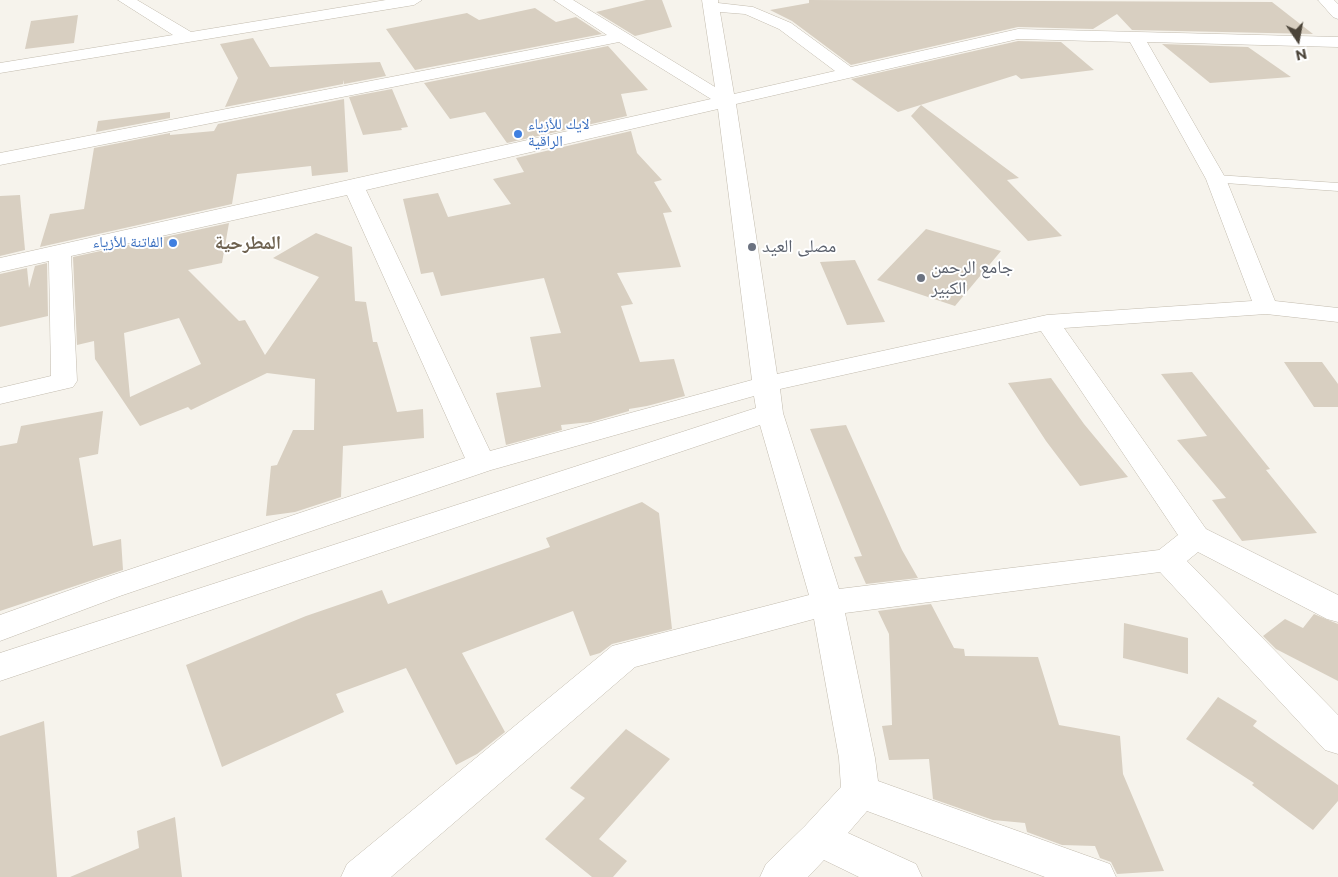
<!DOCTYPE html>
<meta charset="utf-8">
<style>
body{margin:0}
#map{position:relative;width:1338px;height:877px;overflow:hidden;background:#f6f3ec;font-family:Montserrat,sans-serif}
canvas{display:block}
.north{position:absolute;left:1273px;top:15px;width:50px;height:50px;-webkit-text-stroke:4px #fff;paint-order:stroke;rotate:168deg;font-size:14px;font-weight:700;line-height:20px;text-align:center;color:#4b4439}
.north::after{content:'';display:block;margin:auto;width:18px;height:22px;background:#4b4439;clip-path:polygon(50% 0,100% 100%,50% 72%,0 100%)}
</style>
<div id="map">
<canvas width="1338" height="877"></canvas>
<div class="north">N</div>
</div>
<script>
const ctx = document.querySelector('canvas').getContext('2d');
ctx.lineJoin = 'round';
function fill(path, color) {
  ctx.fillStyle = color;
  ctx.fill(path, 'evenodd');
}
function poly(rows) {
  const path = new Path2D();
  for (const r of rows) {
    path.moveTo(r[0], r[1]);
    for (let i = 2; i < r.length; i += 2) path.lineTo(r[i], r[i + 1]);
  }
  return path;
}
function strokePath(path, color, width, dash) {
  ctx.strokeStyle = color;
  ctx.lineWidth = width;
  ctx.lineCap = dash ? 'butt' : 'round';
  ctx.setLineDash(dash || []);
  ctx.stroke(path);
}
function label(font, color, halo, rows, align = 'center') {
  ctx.font = font + ' Montserrat,"Noto Naskh Arabic",sans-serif';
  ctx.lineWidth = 4;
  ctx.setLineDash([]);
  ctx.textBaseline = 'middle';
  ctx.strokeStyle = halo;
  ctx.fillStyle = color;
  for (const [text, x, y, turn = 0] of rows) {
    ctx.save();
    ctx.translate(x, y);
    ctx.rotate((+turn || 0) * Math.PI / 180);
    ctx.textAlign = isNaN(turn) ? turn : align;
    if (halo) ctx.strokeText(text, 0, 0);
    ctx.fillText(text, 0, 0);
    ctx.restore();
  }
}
fill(poly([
 [646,0,662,0,672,27,635,36,596,12],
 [809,0,1272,2,1313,34,1132,30,1117,14,1093,29,1018,27,851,65,792,21,770,10,809,3],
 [535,8,556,22,576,17,602,34,415,70,386,29,467,13,479,20],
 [78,15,74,43,25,49,31,21],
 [253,38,270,67,380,62,386,76,344,84,343,80,343,84,225,107,238,78,220,44],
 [1018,41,1061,42,1094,70,1021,79,1016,75,898,112,851,79],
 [1162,44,1248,47,1291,77,1210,83],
 [608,46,648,90,621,94,627,116,507,143,485,112,450,119,424,83],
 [392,89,408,127,401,128,402,130,363,135,349,97],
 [344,99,348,172,312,176,311,166,237,174,232,204,40,247,50,214,84,209,94,148,170,133,170,135,214,131,218,124],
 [921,105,1019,178,1007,180,1062,236,1028,241,911,116],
 [170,112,170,118,96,132,98,121],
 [631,131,637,153,662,180,654,182,672,212,663,213,681,267,617,273,633,304,621,306,640,362,674,359,685,396,647,406,629,409,629,411,591,422,561,425,562,430,506,445,496,393,541,387,530,337,561,333,544,278,441,296,433,272,421,274,403,199,438,193,448,217,511,204,493,179,524,172,516,158],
 [20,195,25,250,0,256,0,196],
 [229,223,222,263,188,270,239,321,245,320,265,355,319,277,273,258,316,233,352,247,355,301,366,302,373,342,377,342,397,412,423,409,424,438,343,446,341,497,295,512,266,516,271,466,277,465,293,430,314,430,315,379,267,373,191,410,188,407,140,426,95,359,94,341,77,345,73,257],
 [179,318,201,364,130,397,124,333],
 [926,229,1001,251,955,306,877,280],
 [855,260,885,322,847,325,820,262],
 [47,263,48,316,0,327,0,274,27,268,29,288,35,266],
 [1284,362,1322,362,1338,384,1338,407,1314,407],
 [1192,372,1270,469,1266,470,1317,533,1242,541,1212,500,1226,498,1177,440,1207,436,1161,374],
 [1051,378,1084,424,1128,477,1080,486,1046,441,1008,383],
 [103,411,98,454,79,458,93,546,121,539,123,570,0,611,0,446,17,443,21,426],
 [846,425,902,550,918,578,866,584,854,557,862,556,810,429],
 [642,502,659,513,672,629,612,644,600,653,590,656,573,611,462,653,505,732,477,754,456,765,406,668,336,694,344,712,222,767,186,665,306,616,382,590,388,604,550,547,546,538],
 [931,604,954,648,964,649,965,656,1038,657,1059,725,1120,736,1123,774,1164,871,1117,874,1111,862,1100,858,1095,846,1062,845,1027,832,1025,823,993,820,933,799,929,759,889,760,882,726,892,725,889,634,878,611],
 [1314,614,1338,624,1338,681,1276,649,1263,636,1285,619,1303,628],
 [1124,623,1188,638,1188,674,1123,658],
 [1218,697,1257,721,1253,726,1338,785,1338,801,1313,830,1252,785,1254,783,1186,739],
 [44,721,57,877,0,877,0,736],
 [626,729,670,759,599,839,627,861,613,877,592,877,545,839,585,798,570,788],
 [175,817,182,877,70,877,139,848,137,831]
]), '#d8cfc1');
const lane = poly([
 [1216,175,1338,183,1338,191,1211,182,1209,179,1211,176,1216,175]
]);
const street = poly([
 [118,0,137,0,191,32,386,0,422,0,414,5,0,73,0,63,173,35,118,0],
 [554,0,573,0,715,87,702,0,718,0,718,3,753,7,791,23,851,67,1018,29,1338,37,1338,47,1147,42,1226,179,1275,301,1338,308,1338,322,1266,314,1064,328,1206,529,1338,595,1338,622,1327,619,1198,552,1187,561,1338,715,1338,754,1325,750,1160,572,845,613,875,758,878,781,1110,864,1116,877,1045,877,867,811,848,833,916,864,922,877,859,877,824,860,808,877,760,877,766,864,805,826,841,787,839,758,814,619,635,667,391,877,341,877,347,864,612,646,809,595,760,425,0,681,0,653,756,408,754,396,491,470,120,596,0,641,0,615,98,580,465,458,347,195,71,256,77,381,73,387,0,404,0,388,51,376,49,261,0,272,0,258,711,99,619,42,0,165,0,153,607,35,554,0],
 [720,12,745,14,779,29,835,71,734,94,720,12],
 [1018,39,1130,42,1206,179,1252,301,1047,315,777,374,736,104,1018,39],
 [718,109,752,380,490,451,366,190,718,109],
 [1041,331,1178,535,1159,550,839,589,783,413,780,389,1041,331],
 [1318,0,1334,0,1338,4,1338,19,1333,17,1318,0]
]);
strokePath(lane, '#c2bbae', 1);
strokePath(street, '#c2bbae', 1);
fill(lane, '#fff');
fill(street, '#fff');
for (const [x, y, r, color] of [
 [518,134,5,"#3f7fe0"],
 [173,243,5,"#3f7fe0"],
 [752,247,5,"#6b7280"],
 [921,278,5,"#6b7280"]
]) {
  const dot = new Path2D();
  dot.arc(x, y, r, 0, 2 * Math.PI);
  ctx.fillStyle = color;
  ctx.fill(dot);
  strokePath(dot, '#fff', 2);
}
label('15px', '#366cbe', '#fff', [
 ["لايك للأزياء",528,125],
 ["الراقية",528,142],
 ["الفاتنة للأزياء",163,243,"right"]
], 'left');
label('18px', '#5b616d', '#fff', [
 ["مصلى العيد",762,247],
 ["جامع الرحمن",931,268],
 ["الكبير",931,289]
], 'left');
label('bold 19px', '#6e6250', '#fff', [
 ["المطرحية",248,243]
]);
</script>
